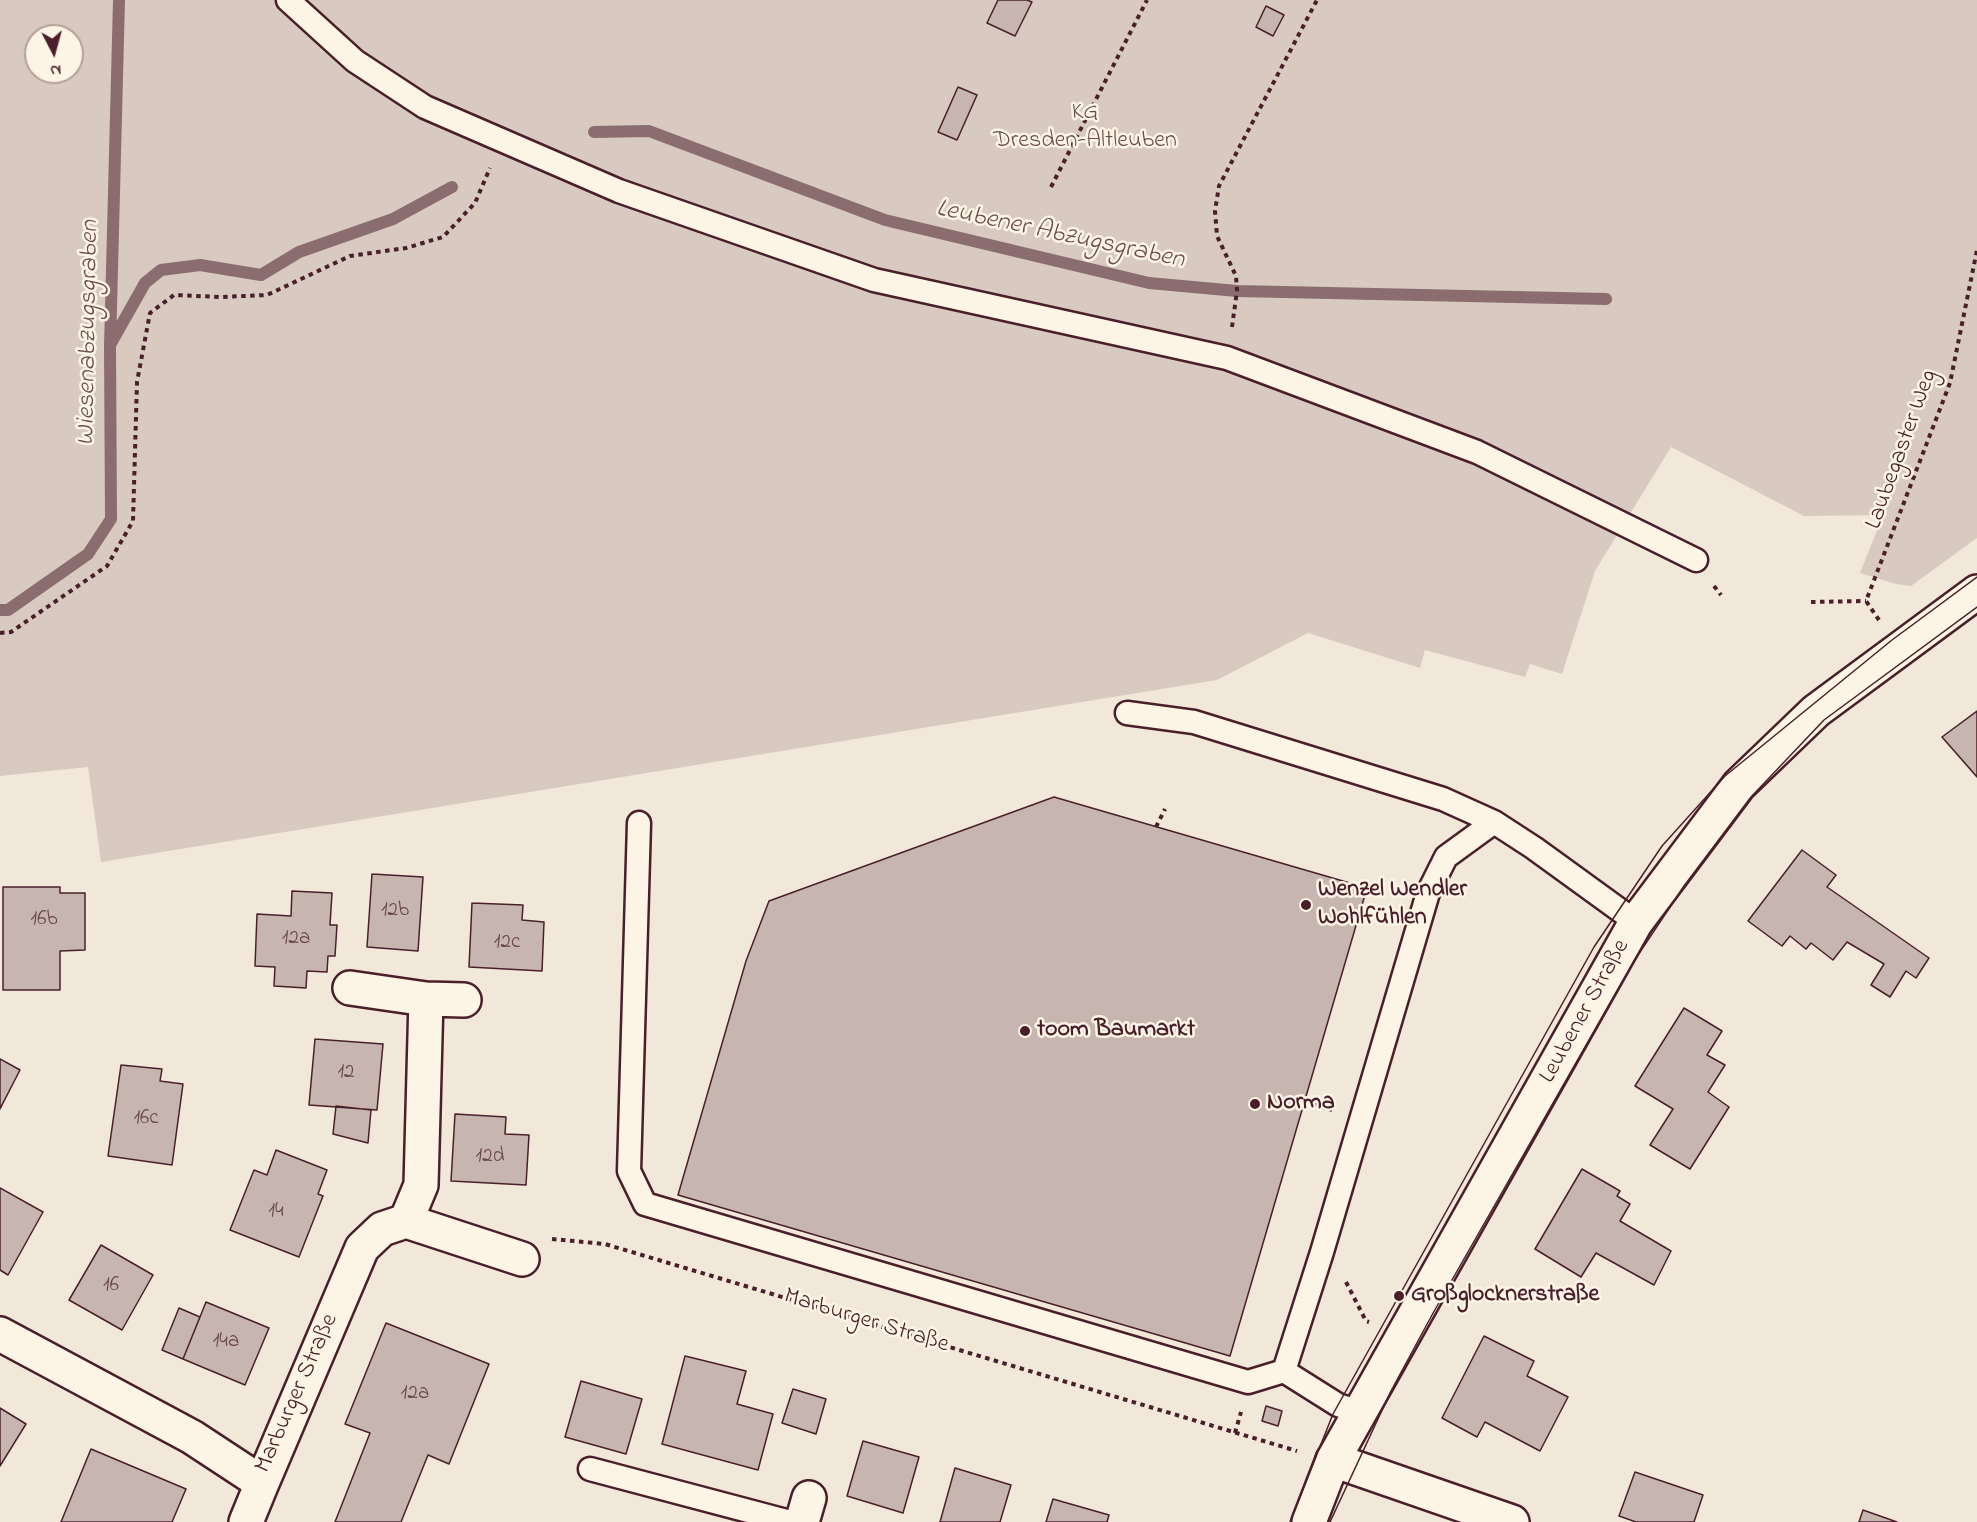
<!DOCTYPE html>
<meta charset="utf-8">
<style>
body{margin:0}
#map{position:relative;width:1977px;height:1522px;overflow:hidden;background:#f1e8da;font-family:"Indie Flower",sans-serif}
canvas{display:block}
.north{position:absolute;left:24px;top:24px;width:60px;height:60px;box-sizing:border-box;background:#fcf5e5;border:2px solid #b59f9b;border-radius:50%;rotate:174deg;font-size:16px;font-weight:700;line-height:24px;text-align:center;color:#4a1f2b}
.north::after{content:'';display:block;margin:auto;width:21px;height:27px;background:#4a1f2b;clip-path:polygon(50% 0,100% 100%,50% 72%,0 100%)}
</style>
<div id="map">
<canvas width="1977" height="1522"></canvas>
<div class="north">N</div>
</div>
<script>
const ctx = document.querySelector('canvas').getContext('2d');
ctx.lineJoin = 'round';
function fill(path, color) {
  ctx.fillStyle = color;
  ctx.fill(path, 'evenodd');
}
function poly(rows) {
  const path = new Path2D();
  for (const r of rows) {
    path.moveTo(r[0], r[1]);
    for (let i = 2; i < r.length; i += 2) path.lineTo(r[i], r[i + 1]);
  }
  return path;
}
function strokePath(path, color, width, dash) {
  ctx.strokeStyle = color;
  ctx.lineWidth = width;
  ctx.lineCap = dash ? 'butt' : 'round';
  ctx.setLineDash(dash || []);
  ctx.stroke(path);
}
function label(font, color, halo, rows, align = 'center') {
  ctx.font = font + ' "Indie Flower",sans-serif';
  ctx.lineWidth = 5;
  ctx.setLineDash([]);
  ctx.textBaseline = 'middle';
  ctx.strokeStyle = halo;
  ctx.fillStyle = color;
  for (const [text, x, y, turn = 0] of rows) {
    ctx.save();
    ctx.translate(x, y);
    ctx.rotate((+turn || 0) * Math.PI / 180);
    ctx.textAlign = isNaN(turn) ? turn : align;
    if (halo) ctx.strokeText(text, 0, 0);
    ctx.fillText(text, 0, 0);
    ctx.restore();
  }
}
fill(poly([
 [0,0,1977,0,1977,538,1911,586,1896,584,1860,573,1883,515,1804,516,1671,447,1595,571,1562,674,1530,664,1525,677,1425,650,1420,668,1308,633,1217,680,101,862,88,767,0,776],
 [36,36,72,36,72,72,36,72]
]), '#d8cac0');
strokePath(poly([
 [594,132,649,131,885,220,1149,283,1237,291,1606,299],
 [110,345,145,283,161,270,200,265,261,275,299,252,393,219,452,187],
 [0,610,8,610,88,554,111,519,110,346,119,0]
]), '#8b6d6f', 12);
const building = poly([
 [998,0,1027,0,1032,2,1015,36,987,23,998,0],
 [1266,6,1284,15,1273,36,1256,27,1266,6],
 [958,87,977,95,957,140,938,132,958,87],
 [1977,711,1977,777,1942,737,1977,711],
 [1054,797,1367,888,1230,1356,678,1195,746,961,769,901,1054,797],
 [1802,850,1836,875,1827,887,1929,958,1916,978,1906,971,1890,997,1871,985,1884,964,1847,942,1833,960,1811,943,1806,949,1790,936,1782,946,1748,921,1802,850],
 [372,874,423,877,418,951,367,947,372,874],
 [3,887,60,887,60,893,85,893,85,950,60,951,60,990,3,990,3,887],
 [292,891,332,893,330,925,337,925,335,956,328,956,327,972,307,971,306,988,274,986,275,967,255,966,257,914,291,916,292,891],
 [472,903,523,905,522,920,544,922,542,971,469,967,472,903],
 [1684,1008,1722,1031,1707,1055,1725,1065,1708,1092,1729,1107,1690,1169,1650,1145,1673,1109,1635,1086,1684,1008],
 [315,1039,383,1044,377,1110,309,1105,315,1039],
 [0,1059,20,1070,0,1109,0,1059],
 [121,1065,162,1069,160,1081,183,1084,172,1165,108,1156,121,1065],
 [336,1106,371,1110,368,1143,333,1134,336,1106],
 [455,1114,506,1117,505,1134,529,1135,526,1185,451,1181,455,1114],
 [276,1150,327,1170,318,1194,323,1196,299,1257,230,1230,254,1170,267,1175,276,1150],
 [1582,1169,1620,1191,1617,1196,1630,1204,1620,1221,1671,1251,1654,1285,1596,1253,1581,1277,1535,1249,1582,1169],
 [0,1188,43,1212,8,1275,0,1270,0,1188],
 [101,1245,153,1275,122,1330,69,1300,101,1245],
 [206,1302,269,1328,245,1385,183,1359,206,1302],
 [179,1308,200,1317,183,1359,162,1350,179,1308],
 [386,1323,489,1364,449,1464,428,1455,401,1522,335,1522,370,1433,345,1424,386,1323],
 [1484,1336,1534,1361,1527,1376,1568,1397,1540,1451,1485,1422,1477,1437,1442,1418,1484,1336],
 [685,1356,746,1371,737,1404,773,1414,758,1470,662,1444,685,1356],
 [581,1381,642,1399,626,1454,565,1437,581,1381],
 [793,1389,826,1399,816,1434,782,1423,793,1389],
 [1266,1406,1282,1411,1278,1426,1262,1421,1266,1406],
 [0,1408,26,1424,0,1466,0,1408],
 [863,1441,919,1457,903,1513,847,1496,863,1441],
 [91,1449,186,1489,172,1522,61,1522,91,1449],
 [955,1468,1011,1485,1000,1522,940,1522,955,1468],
 [1635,1472,1703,1495,1694,1522,1636,1522,1619,1516,1635,1472],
 [1053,1499,1109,1515,1107,1522,1046,1522,1053,1499],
 [1863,1510,1897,1522,1859,1522,1863,1510]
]);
fill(building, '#c7b6af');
strokePath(building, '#4a1f2b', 1.5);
const lane = poly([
 [288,0,355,61,425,107,619,191,874,280,1227,358,1477,452,1696,560],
 [1127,713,1194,722,1443,799,1494,822],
 [639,823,629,1171,645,1204,1248,1382,1284,1371,1322,1252,1428,893,1446,857,1494,822,1534,848,1636,922],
 [1284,1371,1338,1405,1360,1412],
 [590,1469,790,1522]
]);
const street = poly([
 [350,988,426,999,421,1185,406,1221],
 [426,999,464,1000],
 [0,1334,192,1437,262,1483,362,1248,382,1229,406,1221,522,1259],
 [1333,1460,1512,1522],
 [246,1522,262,1483],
 [802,1522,809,1498]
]);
const secondary = poly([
 [1309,1522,1333,1460,1636,922,1739,785,1816,711,1977,592]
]);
strokePath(lane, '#4a1f2b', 27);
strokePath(street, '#4a1f2b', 38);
strokePath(secondary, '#4a1f2b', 38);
strokePath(poly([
 [1051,187,1147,0],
 [1232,327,1237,291,1236,276,1217,236,1215,211,1219,186,1317,0],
 [1714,586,1721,595],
 [1811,602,1866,601],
 [1879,620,1866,601,1950,383,1977,250],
 [0,633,11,632,107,566,133,521,137,382,150,313,174,295,221,297,267,295,350,256,406,248,443,237,475,203,490,168],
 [1156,827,1165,809],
 [1304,1102,1332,1110],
 [552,1239,605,1244,1297,1451],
 [1346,1282,1366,1321,1369,1322],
 [1235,1433,1241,1412]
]), '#4a1f2b', 4, [4.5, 4.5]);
strokePath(lane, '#fcf5e5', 22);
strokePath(street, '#fcf5e5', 33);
strokePath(secondary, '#fcf5e5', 33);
strokePath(poly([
 [1290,1522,1333,1414,1594,947,1662,846,1725,776,1892,640,1977,577],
 [1330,1522,1391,1391,1432,1315,1634,961,1684,886,1751,797,1824,720,1977,607]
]), '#4a1f2b', 1.5);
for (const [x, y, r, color] of [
 [1306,905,6,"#4a1f2b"],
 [1025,1031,6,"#4a1f2b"],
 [1255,1104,6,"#4a1f2b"],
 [1399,1296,6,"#4a1f2b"]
]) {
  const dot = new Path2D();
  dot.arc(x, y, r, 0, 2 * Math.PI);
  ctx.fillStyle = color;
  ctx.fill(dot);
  strokePath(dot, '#fcf5e5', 2);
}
label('21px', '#69454c', null, [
 ["12b",395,912],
 ["16b",44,921],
 ["12a",296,940],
 ["12c",507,944],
 ["12",346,1074],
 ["16c",146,1120],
 ["12d",490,1158],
 ["14",276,1213],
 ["16",111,1287],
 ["14a",226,1343],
 ["12a",415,1395]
]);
label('24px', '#6e4a50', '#fcf5e5', [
 ["KG",1085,114],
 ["Dresden-Altleuben",1085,142]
]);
label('24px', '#4a1f2b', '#fcf5e5', [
 ["Laubegaster Weg",1903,450,-70],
 ["Leubener Straße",1586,1012,-61],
 ["Marburger Straße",866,1322,17],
 ["Marburger Straße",298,1394,-66]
]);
label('bold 24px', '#4a1f2b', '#fcf5e5', [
 ["Wenzel Wendler",1318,891],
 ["Wohlfühlen",1318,919],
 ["toom Baumarkt",1037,1031],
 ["Norma",1267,1104],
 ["Großglocknerstraße",1411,1296]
], 'left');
label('italic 26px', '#704c53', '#fcf5e5', [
 ["Leubener Abzugsgraben",1060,236,12],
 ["Wiesenabzugsgraben",90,333,-89]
]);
</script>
